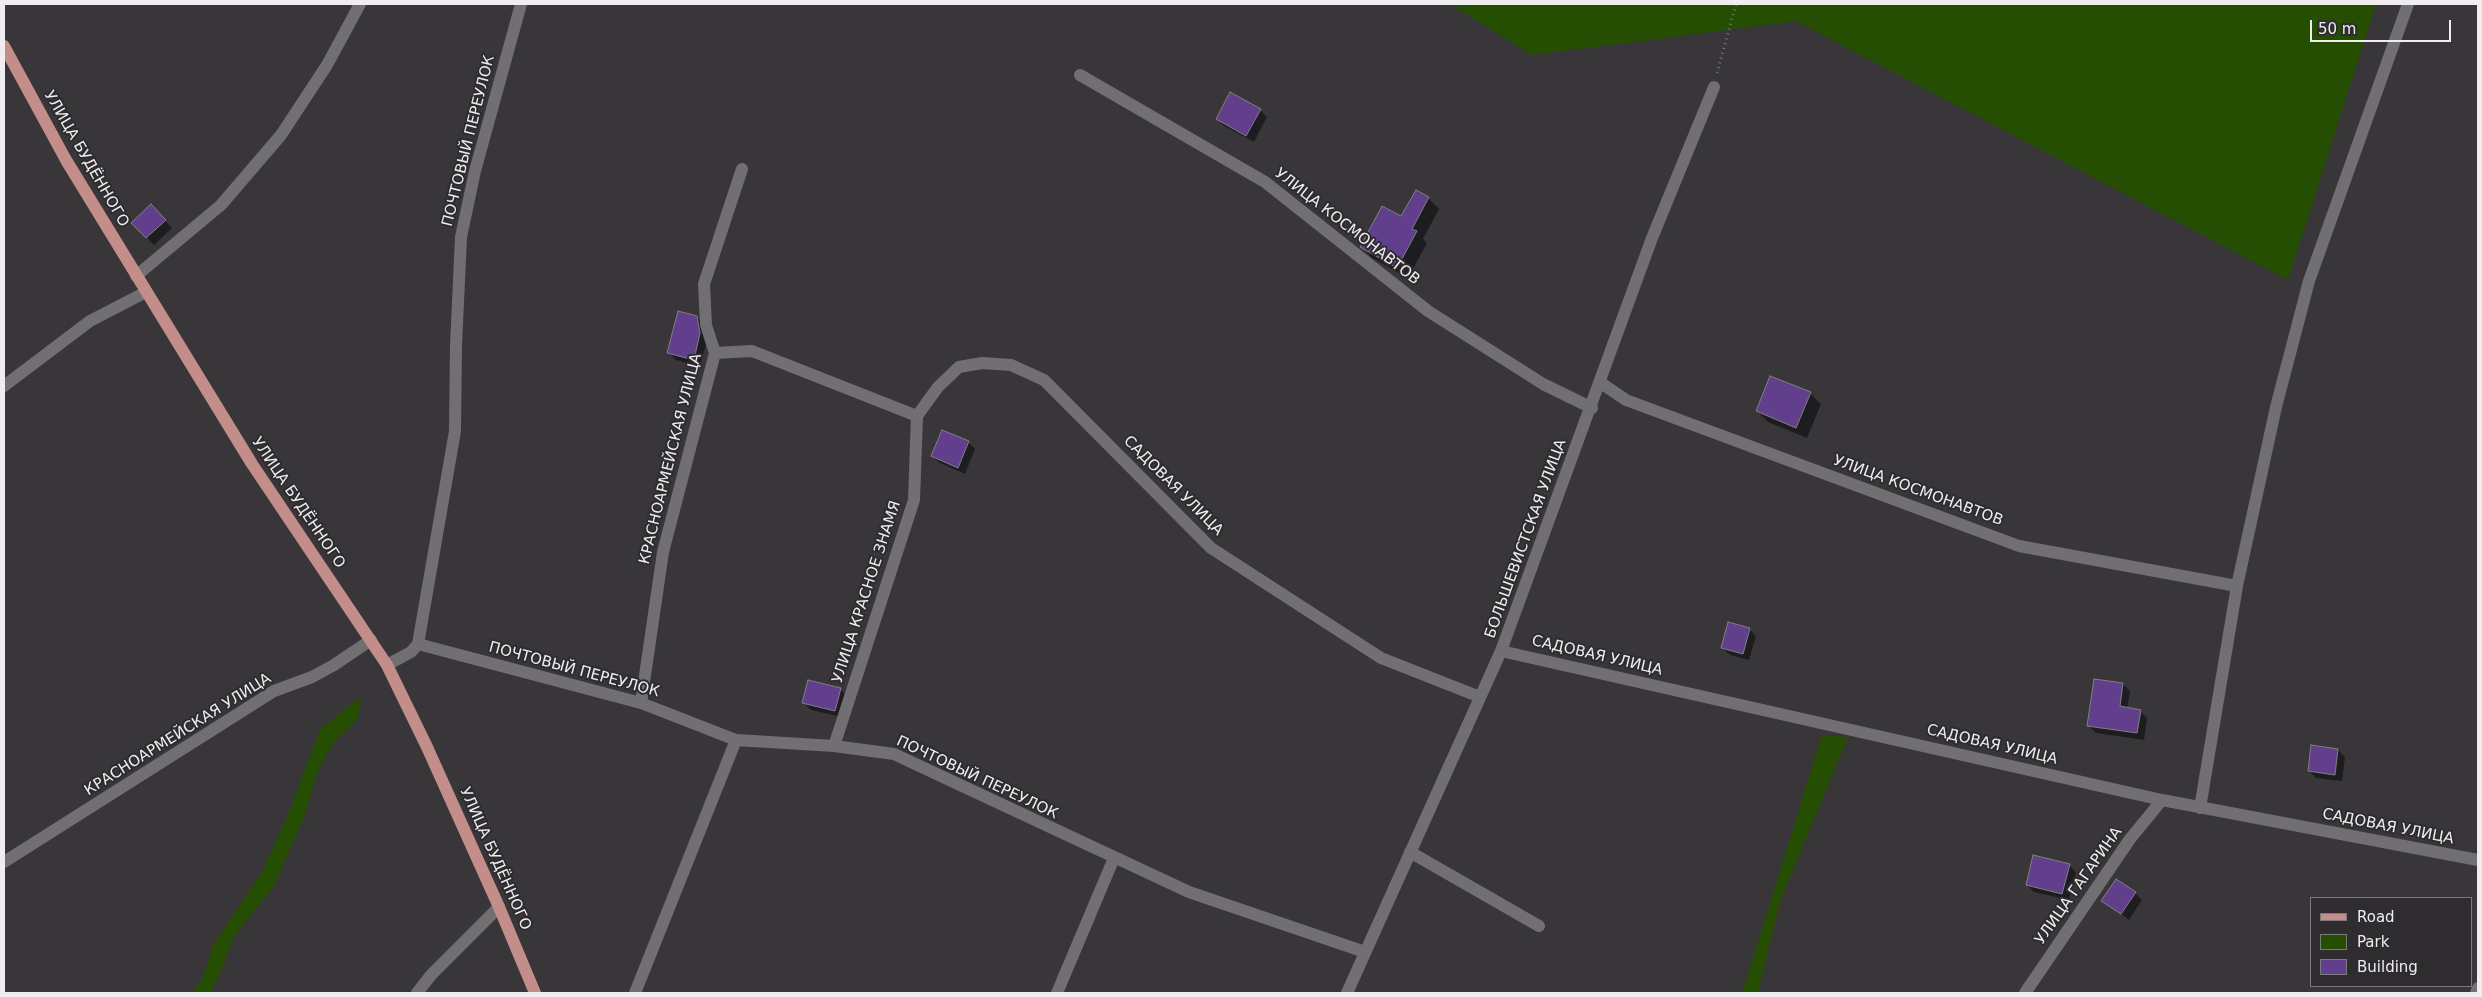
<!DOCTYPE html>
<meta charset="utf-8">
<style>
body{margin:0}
#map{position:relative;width:2482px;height:997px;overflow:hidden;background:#383639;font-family:"DejaVu Sans",sans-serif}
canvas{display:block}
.frame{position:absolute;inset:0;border:5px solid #efedef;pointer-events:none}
.legend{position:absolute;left:2310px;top:897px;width:162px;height:90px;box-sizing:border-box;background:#2e2c2f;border:1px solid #7b797c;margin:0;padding:6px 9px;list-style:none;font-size:15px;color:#efedef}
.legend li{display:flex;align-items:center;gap:10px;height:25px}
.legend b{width:25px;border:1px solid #7b797c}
.scale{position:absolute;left:2310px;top:20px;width:141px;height:22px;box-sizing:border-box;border:2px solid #efedef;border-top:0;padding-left:6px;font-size:15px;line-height:18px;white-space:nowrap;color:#efedef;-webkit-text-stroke:4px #2e2c2f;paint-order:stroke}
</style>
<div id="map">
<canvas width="2482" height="997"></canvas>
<div class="frame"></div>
<ul class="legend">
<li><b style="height:6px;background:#c38e8a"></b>Road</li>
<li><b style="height:14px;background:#254e03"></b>Park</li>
<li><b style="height:14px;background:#623f8c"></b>Building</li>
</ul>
<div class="scale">50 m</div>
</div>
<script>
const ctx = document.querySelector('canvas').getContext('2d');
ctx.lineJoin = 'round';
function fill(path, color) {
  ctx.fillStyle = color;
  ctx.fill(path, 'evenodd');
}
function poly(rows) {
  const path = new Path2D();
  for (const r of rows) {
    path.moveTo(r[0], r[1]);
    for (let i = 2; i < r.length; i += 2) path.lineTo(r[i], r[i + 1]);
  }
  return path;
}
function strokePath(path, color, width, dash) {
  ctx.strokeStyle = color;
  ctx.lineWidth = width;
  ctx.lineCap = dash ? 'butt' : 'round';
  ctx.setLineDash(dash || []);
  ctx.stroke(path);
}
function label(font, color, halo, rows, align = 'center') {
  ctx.font = font + ' "DejaVu Sans",sans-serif';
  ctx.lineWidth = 4;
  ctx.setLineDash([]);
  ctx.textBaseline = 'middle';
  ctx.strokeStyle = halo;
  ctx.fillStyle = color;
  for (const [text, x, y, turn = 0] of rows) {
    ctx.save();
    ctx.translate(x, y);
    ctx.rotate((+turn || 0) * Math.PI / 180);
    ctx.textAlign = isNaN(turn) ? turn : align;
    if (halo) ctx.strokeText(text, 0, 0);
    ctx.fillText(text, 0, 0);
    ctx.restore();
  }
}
fill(poly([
 [1450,4,2376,4,2288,280,1796,21,1532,55],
 [359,698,360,711,354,723,332,744,316,776,306,812,274,886,234,936,223,967,210,993,192,993,203,977,213,945,263,870,290,809,320,729],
 [1822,735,1848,737,1780,901,1758,993,1742,993]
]), '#254e03');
fill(poly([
 [1260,110,1267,117,1254,142,1224,126,1217,119],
 [1416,192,1428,198,1439,209,1423,239,1427,243,1408,278,1372,258,1362,247,1402,218],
 [158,213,172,228,154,245,133,223],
 [697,317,704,324,707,341,700,366,676,360,669,353],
 [1810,393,1821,404,1807,438,1768,422,1757,411],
 [968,442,975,449,965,474,940,463,932,456],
 [1749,629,1756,636,1749,660,1730,655,1722,648],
 [2095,680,2123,684,2130,691,2127,709,2140,711,2147,718,2144,740,2096,733,2088,725],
 [840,689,847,696,842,717,811,710,804,703],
 [2338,750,2345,757,2342,781,2316,778,2309,771],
 [2069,865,2076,872,2069,900,2034,892,2027,885],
 [2135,893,2142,900,2129,920,2103,900]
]), '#0007');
const building = poly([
 [1230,92,1261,109,1246,136,1216,119,1230,92],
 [1416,190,1429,197,1412,229,1417,231,1397,268,1360,247,1382,206,1401,216,1416,190],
 [151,204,166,220,146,238,131,223,151,204],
 [678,311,697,316,700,333,694,360,667,353,678,311],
 [1770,376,1811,392,1796,428,1756,411,1770,376],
 [942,430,969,441,958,468,931,456,942,430],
 [1728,622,1750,628,1743,654,1721,648,1728,622],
 [2094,679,2123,683,2120,706,2141,710,2137,733,2087,726,2094,679],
 [808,680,841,688,835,711,802,703,808,680],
 [2311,745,2338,749,2335,775,2308,771,2311,745],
 [2033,855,2070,864,2062,894,2026,885,2033,855],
 [2116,879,2136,892,2121,914,2101,901,2116,879]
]);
fill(building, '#623f8c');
strokePath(building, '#817f84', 1);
strokePath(poly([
 [1717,73,1736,4]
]), '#767476', 3, [1, 4]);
strokePath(poly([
 [1080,75,1265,182,1428,311,1543,384,1592,408],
 [136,276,221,205,281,135,327,65,360,4],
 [715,353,752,351,917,416],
 [1601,383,1626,400,2019,546,2237,586],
 [4,386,90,321,146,292],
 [917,416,938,387,959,367,982,363,1011,365,1044,380,1211,548,1381,658,1480,697],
 [418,644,455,431,456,345,461,237,475,171,521,4],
 [1501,651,2162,800,2478,860],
 [387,665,411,652,418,644,641,703,736,740,834,746,894,754,1189,892,1365,952],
 [641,703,663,552,715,353,706,325,704,284,742,169],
 [834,746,914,500,917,416],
 [2200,808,2237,586,2276,407,2309,281,2408,4],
 [1410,852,1539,926],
 [4,862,274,691,312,677,334,665,371,640],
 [417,993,431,975,499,907],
 [635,993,736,740],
 [1057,993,1114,858],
 [1347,993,1501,651,1652,238,1714,87],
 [2025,993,2130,839,2162,800],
 [2476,993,2478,988]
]), '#726f73', 12);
strokePath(poly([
 [4,46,66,160,252,464,387,665,427,747,499,907,535,993]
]), '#c38e8a', 12);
label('15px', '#efedef', '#2e2c2f', [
 ["ПОЧТОВЫЙ ПЕРЕУЛОК",469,141,-76],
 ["УЛИЦА БУДЁННОГО",86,159,60],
 ["УЛИЦА КОСМОНАВТОВ",1347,227,38],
 ["КРАСНОАРМЕЙСКАЯ УЛИЦА",671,459,-76],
 ["САДОВАЯ УЛИЦА",1173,486,45],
 ["УЛИЦА КОСМОНАВТОВ",1918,491,20],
 ["УЛИЦА БУДЁННОГО",298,503,56],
 ["БОЛЬШЕВИСТСКАЯ УЛИЦА",1526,539,-70],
 ["УЛИЦА КРАСНОЕ ЗНАМЯ",867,592,-72],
 ["САДОВАЯ УЛИЦА",1597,656,13],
 ["ПОЧТОВЫЙ ПЕРЕУЛОК",574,670,15],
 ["КРАСНОАРМЕЙСКАЯ УЛИЦА",178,735,-32],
 ["САДОВАЯ УЛИЦА",1992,745,13],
 ["ПОЧТОВЫЙ ПЕРЕУЛОК",977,778,25],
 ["САДОВАЯ УЛИЦА",2388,827,11],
 ["УЛИЦА БУДЁННОГО",495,859,66],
 ["УЛИЦА ГАГАРИНА",2079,886,-55]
]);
</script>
